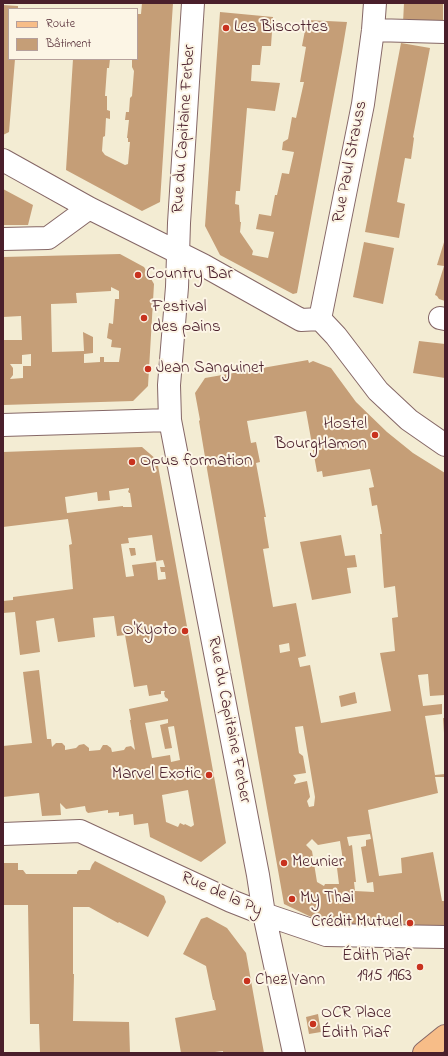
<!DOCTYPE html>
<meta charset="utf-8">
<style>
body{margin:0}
#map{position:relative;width:448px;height:1056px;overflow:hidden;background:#f3ecd3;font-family:"Indie Flower",sans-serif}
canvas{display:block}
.frame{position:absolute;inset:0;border:4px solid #4a1f2b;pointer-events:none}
.legend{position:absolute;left:8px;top:8px;width:130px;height:52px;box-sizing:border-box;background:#fcf5e5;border:1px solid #b59f9b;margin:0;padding:5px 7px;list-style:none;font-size:12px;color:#4a1f2b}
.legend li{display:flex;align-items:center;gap:8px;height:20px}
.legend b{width:20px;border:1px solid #b59f9b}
</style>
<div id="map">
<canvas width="448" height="1056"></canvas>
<div class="frame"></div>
<ul class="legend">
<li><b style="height:5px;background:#f7bd88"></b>Route</li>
<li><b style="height:11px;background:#c59e77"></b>Bâtiment</li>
</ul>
</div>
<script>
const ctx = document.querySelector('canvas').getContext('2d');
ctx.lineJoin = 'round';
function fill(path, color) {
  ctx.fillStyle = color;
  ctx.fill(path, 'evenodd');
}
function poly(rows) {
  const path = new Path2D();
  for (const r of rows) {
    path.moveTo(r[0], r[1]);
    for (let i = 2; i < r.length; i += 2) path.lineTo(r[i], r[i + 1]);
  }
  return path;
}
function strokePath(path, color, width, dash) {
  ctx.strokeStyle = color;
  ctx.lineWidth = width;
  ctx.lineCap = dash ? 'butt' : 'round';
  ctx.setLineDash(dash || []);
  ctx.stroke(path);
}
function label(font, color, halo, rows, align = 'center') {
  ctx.font = font + ' "Indie Flower",sans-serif';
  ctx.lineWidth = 4;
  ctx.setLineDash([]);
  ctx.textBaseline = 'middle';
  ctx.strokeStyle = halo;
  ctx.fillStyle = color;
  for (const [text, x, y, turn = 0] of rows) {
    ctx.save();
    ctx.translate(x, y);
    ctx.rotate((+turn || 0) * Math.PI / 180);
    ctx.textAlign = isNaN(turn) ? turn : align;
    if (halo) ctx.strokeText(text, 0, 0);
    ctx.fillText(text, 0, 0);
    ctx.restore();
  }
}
fill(poly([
 [142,3,173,3,160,202,142,211,66,170,73,59,110,59,109,68,107,68,105,96,107,96,107,110,110,111,110,119,106,118,105,136,103,137,102,151,105,155,125,165,128,164,130,142,128,142,128,138,127,138,129,120,125,120,126,112,129,112,130,98,132,96,134,71,132,67,132,59,137,59,138,14,141,14],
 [404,3,443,3,443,23,403,23],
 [3,5,18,6,18,9,9,9,9,59,15,59,9,132,3,135],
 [220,12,273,17,271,46,262,46,260,65,252,65,251,81,280,83,275,111,247,108,240,191,236,191,235,204,239,205,240,222,241,222,240,232,253,251,252,255,268,258,274,232,256,229,259,214,271,216,275,195,277,195,282,173,289,174,294,152,282,150,283,142,288,139,292,117,296,118,304,82,300,82,306,47,302,46,307,20,347,22,342,52,297,293,293,294,220,255,205,226],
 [401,43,430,48,413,137,414,138,411,159,405,158,397,202,405,204,399,238,365,232],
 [3,189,33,205,28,225,3,225],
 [445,239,445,301,439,299,437,296,435,295,444,266,437,265],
 [364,242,394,248,383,304,353,297],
 [120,254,144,267,154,284,148,386,133,401,3,405,3,340,22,340,21,316,3,317,3,257],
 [111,287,119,291,119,299,115,299,113,324,109,323,107,338,112,340,111,347,121,348,119,362,104,362,104,357,100,357,100,362,84,363,84,354,93,353,93,337,83,332,84,351,52,352,51,304,77,303,76,293,111,291],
 [31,354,31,366,23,366,23,378,10,379,13,375,13,368,10,364,22,364,22,355],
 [419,341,445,344,445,378,413,373],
 [308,360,309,363,313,361,331,368,356,402,387,432,413,453,445,473,445,695,430,696,428,674,418,675,423,706,442,704,442,714,425,716,435,775,445,774,445,777,435,777,438,793,368,810,379,876,402,873,401,858,433,852,442,901,445,901,445,928,330,926,284,904,208,475,199,421,200,420,195,393,205,378],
 [306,411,317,472,322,471,323,477,370,469,374,487,369,488,372,506,377,505,382,534,380,534,384,588,395,586,398,617,392,618,395,651,380,653,391,711,321,723,310,665,300,667,298,658,306,656,296,603,273,607,263,549,269,548,264,517,266,517,256,463,260,462,256,442,251,443,247,421],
 [289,643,290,651,280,653,279,645],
 [303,726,315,797,314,806,309,807,307,801,310,797,307,781,294,784,296,779,293,775,306,773,303,756,299,753,295,727],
 [370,834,371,839,366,840,366,846,361,847,367,883,373,882,374,892,355,891,354,882,356,882,352,845,349,846,347,837],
 [312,839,318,845,340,841,344,867,337,868,339,884,325,884,324,886,317,882,312,851,306,845],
 [142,447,157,460,226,843,201,862,150,837,148,823,134,825,133,814,119,816,119,812,108,813,108,810,88,813,86,811,85,806,66,809,60,803,61,815,42,816,39,793,3,797,3,746,32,743,23,672,39,670,47,739,51,739,52,747,56,743,62,743,65,746,65,750,76,748,79,745,84,744,89,748,89,751,100,750,103,745,107,745,111,748,112,752,124,750,126,747,131,746,135,750,130,720,131,720,129,709,168,701,168,699,165,697,164,693,165,691,161,691,161,694,149,696,147,685,134,687,125,635,117,636,114,616,93,618,95,637,58,642,54,618,36,621,40,652,20,655,15,612,3,613,3,601,13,600,13,597,73,589,69,545,72,544,68,519,3,527,3,452],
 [129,488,129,490,128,491,129,493,130,493,132,507,123,507,123,506,67,513,65,497,97,492,98,501,110,500,109,491],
 [152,535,156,561,163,560,165,567,160,567,161,572,165,572,166,579,158,580,156,562,132,565,134,576,126,577,121,544,129,543,128,538],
 [168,719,168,723,160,725,165,749,172,748,168,727,174,726,180,760,171,762,170,755,152,758,145,723],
 [188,790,194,825,191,827,185,824,184,825,180,823,178,827,166,822,162,795],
 [341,535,345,556,355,555,357,567,347,568,351,593,312,600,300,542],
 [129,548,135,548,136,555,131,556],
 [355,692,357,703,341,707,339,696],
 [443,718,445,718,445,733,444,733],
 [95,861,164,896,166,902,148,937,119,922,118,923,89,907,73,907,73,974,74,974,73,1021,129,1022,130,1053,40,1053,39,1024,30,1024,28,905,3,905,3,863,18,863,18,870,23,870,26,874,77,874,77,872,79,870,90,870,92,865],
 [207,917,227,928,246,953,264,1053,223,1053,223,1051,207,1053,181,1053,175,1018,216,1010,214,1000,213,1000,206,966,183,954,201,919],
 [318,1014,321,1032,309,1034,306,1017]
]), '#c59e77');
const street = poly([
 [193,3,179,223,177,287,169,385,170,420,258,875,264,914,294,1053],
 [373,30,445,32],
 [3,160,89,208,203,265,301,320,320,319],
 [3,239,48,238,89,208],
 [440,318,445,319],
 [320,319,363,104,373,30,375,3],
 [320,319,336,336,378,391,409,420,445,445],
 [3,425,170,420],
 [3,834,80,831,231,901,264,914,326,935,445,937]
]);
const primary = poly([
 [424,1053,445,1036]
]);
strokePath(street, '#856766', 24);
strokePath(primary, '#856766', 24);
strokePath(street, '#fff', 22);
strokePath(primary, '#f7bd88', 22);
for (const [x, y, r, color] of [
 [226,28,4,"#c8321e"],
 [138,275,4,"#c8321e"],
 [144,318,4,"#c8321e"],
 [148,369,4,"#c8321e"],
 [375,435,4,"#c8321e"],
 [132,462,4,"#c8321e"],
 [185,631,4,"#c8321e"],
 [209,775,4,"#c8321e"],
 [284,863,4,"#c8321e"],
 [292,899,4,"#c8321e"],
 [410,923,4,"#c8321e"],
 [420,967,4,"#c8321e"],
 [247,981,4,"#c8321e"],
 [313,1024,4,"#c8321e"]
]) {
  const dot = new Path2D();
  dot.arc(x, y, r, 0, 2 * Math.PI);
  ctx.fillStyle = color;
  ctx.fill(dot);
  strokePath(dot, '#fcf5e5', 1.5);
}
label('17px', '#4a1f2b', '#fcf5e5', [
 ["Les Biscottes",234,28],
 ["Country Bar",146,275],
 ["Festival",152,308],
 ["des pains",152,328],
 ["Jean Sanguinet",156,369],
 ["Hostel",367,425,"right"],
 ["BourgHamon",367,445,"right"],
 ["Opus formation",140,462],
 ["O'Kyoto",177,631,"right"],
 ["Marvel Exotic",201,775,"right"],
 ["Meunier",292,863],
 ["My Thai",300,899],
 ["Crédit Mutuel",402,923,"right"],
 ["Édith Piaf",412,957,"right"],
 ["1915 1963",412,977,"right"],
 ["Chez Yann",255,981],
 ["OCR Place",321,1014],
 ["Édith Piaf",321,1034]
], 'left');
label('17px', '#4a1f2b', '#fcf5e5', [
 ["Rue du Capitaine Ferber",185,129,-86],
 ["Rue Paul Strauss",351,162,-79],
 ["Rue du Capitaine Ferber",228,720,79],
 ["Rue de la Py",221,895,24]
]);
</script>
